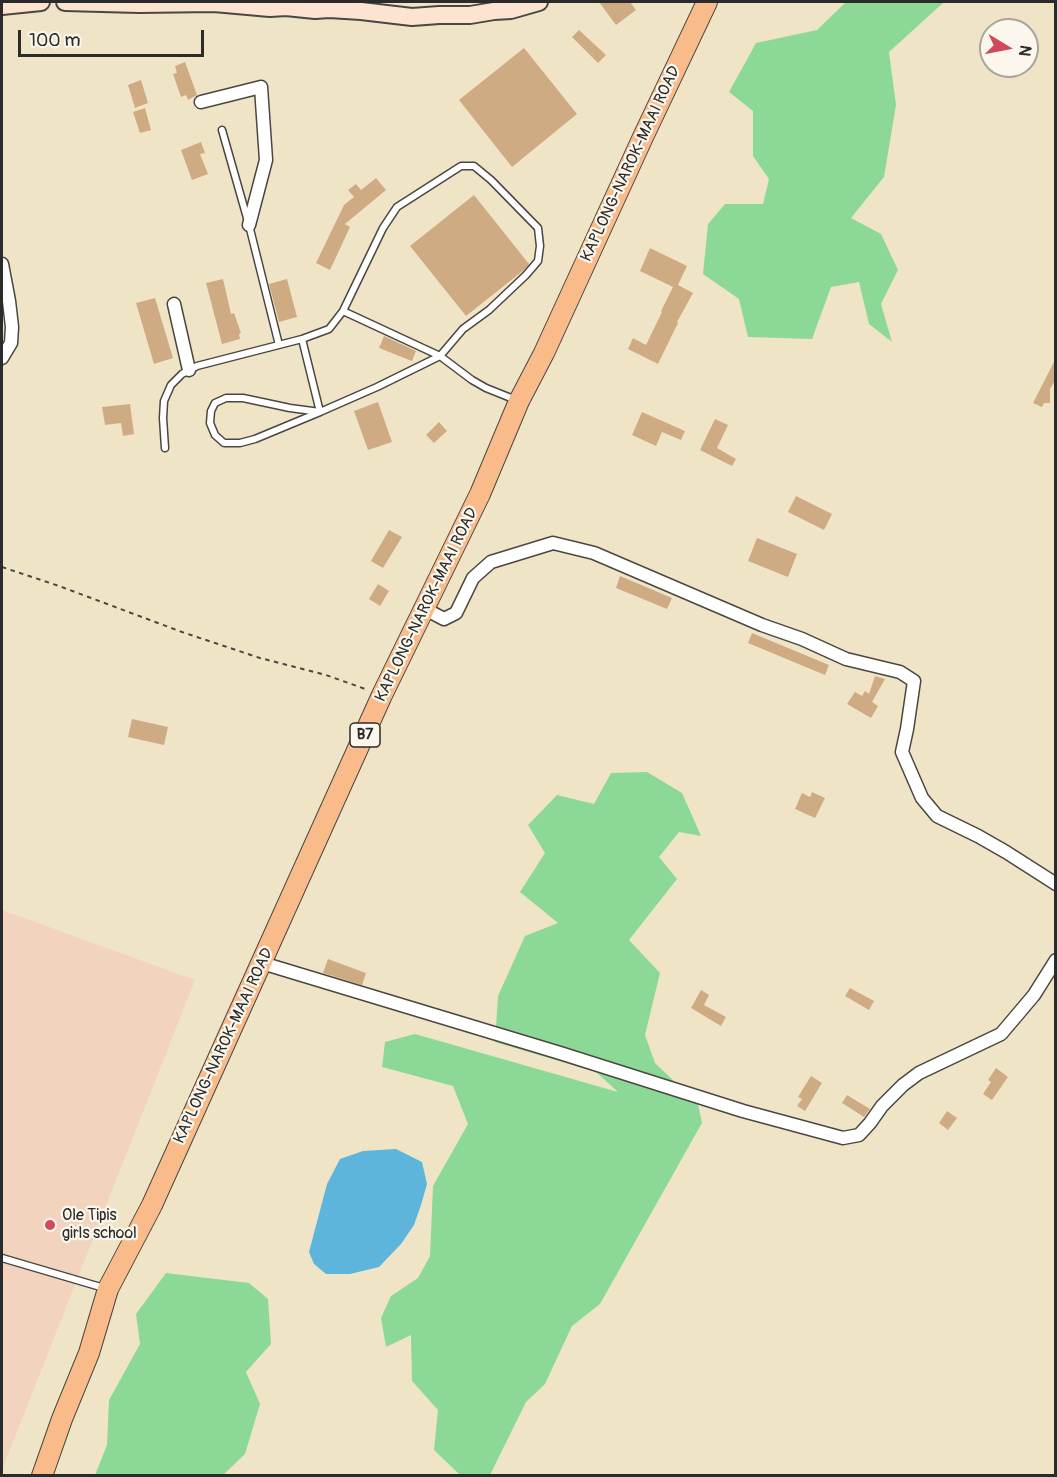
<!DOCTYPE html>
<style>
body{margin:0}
#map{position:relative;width:1057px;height:1477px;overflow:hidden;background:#f0e4c7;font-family:Pangolin,sans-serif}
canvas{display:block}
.frame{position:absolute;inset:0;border:3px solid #2b2b2b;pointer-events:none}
.north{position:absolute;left:979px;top:18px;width:60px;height:60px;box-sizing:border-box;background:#fbf7ec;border:2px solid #a8a59f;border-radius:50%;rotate:100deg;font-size:16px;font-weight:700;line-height:24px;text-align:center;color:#2b2b2b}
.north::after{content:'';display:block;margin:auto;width:21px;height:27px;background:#d1495b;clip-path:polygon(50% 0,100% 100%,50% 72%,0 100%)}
.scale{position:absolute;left:18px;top:30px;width:186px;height:27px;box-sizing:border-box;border:3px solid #2b2b2b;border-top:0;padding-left:8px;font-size:18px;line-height:21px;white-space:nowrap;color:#2b2b2b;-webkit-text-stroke:4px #fbf7ec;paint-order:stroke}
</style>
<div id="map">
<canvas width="1057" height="1477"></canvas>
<div class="frame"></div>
<div class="north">N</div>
<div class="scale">100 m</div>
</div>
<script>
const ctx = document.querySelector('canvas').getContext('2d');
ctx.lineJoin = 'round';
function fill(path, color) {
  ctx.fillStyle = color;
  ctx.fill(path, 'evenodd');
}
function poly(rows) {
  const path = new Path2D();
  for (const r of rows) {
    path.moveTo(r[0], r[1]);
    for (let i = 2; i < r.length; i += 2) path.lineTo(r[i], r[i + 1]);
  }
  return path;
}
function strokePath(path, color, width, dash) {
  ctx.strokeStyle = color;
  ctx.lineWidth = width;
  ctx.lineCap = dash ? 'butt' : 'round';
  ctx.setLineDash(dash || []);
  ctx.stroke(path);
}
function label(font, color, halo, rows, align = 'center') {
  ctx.font = font + ' Pangolin,sans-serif';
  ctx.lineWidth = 4.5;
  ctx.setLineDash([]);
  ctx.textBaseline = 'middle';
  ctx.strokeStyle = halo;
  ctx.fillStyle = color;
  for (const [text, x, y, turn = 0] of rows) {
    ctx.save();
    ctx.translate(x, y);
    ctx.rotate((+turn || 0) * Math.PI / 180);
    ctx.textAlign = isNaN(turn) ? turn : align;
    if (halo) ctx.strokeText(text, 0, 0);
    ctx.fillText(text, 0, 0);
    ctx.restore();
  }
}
fill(poly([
 [2,910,195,980,2,1470]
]), '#f2d4be');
fill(poly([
 [846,2,943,2,943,3,889,52,896,105,884,177,851,218,881,234,898,270,881,304,892,342,869,324,859,282,831,287,812,339,748,337,739,299,703,274,708,224,725,204,763,204,769,179,753,156,753,111,729,92,756,43,817,30],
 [647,772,682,793,701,836,679,832,659,857,677,879,629,940,660,973,645,1035,655,1063,698,1104,702,1123,600,1304,572,1326,545,1384,526,1402,490,1475,460,1475,434,1450,438,1410,412,1381,411,1335,386,1347,381,1318,391,1296,418,1278,430,1256,433,1186,468,1124,453,1086,382,1067,385,1042,415,1034,618,1092,596,1072,495,1042,498,996,525,936,558,923,520,892,545,853,528,825,557,795,594,804,611,773],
 [166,1273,249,1283,268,1299,271,1344,246,1372,260,1404,245,1454,223,1475,95,1475,107,1445,109,1400,140,1344,136,1314]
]), '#8cd997');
fill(poly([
 [396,1149,422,1162,427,1184,421,1205,414,1225,401,1244,379,1267,350,1274,326,1274,314,1264,309,1252,327,1184,340,1159,363,1151]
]), '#5eb5db');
fill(poly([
 [599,2,630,2,636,10,616,25],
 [579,30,606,55,598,63,572,37],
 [524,48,577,114,512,167,459,100],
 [185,62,197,95,188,100,186,95,181,97,173,74,177,73,175,66],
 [141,80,148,103,135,108,128,85],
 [145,108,151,130,140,133,133,112],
 [201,142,205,153,200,154,208,174,192,180,181,150],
 [376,178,386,190,345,224,350,227,330,270,316,263,344,205,354,197,348,190,356,184,361,190],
 [474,195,529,264,524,270,466,316,410,246],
 [650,248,687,266,678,285,693,293,677,322,678,323,658,364,628,349,633,338,646,345,662,312,661,311,673,287,640,271],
 [223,279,231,314,234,313,241,333,239,334,240,339,222,344,206,283],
 [287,279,297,317,279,322,269,284],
 [155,298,173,358,154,364,136,303],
 [384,336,416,351,412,361,379,348],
 [1056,358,1056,379,1050,389,1050,403,1044,403,1042,407,1033,403],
 [378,402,392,442,368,450,354,411],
 [130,404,134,434,123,436,121,423,105,425,102,407],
 [642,412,685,431,681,440,662,432,656,446,632,435],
 [715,419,728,425,717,448,736,459,732,466,700,450],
 [439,422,447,431,434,443,426,435],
 [796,496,832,514,824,530,788,512],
 [389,530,402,537,383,568,371,561],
 [757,538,797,554,788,577,748,561],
 [620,576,672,598,667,609,616,588],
 [378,584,389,591,380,606,369,599],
 [752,633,829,665,825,675,748,643],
 [875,676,885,679,872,702,878,706,871,718,847,704,855,692,862,696,865,691,869,694],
 [132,719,168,727,164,745,128,737],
 [812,792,825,798,815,818,795,809,802,793,810,797],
 [328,959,366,973,362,985,323,973],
 [850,988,874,1001,869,1010,845,996],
 [701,990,709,995,704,1005,726,1017,721,1026,691,1008],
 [996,1068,1008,1077,992,1100,983,1094,991,1082,988,1080],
 [811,1076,822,1083,805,1111,797,1106,802,1099,798,1097],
 [847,1095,870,1109,864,1117,842,1103],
 [947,1111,957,1118,948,1130,939,1123]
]), '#cfab84');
const service = poly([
 [222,130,249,225,279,345],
 [302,339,320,412,255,439,240,443,224,443,215,435,210,423,211,411,215,403,226,398,243,398,290,408,320,412,377,387,440,356,463,329,489,310,526,275,538,261,540,246,538,228,491,180,474,166,461,166,397,207,383,228,343,311],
 [165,448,163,418,164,401,171,385,182,374,197,366,302,339,329,329,343,311,440,356,472,380,486,388,516,400],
 [2,1258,104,1288]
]);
const minor = poly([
 [201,102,261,87,266,160,249,225],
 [2,264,9,301,12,327,11,343,2,358],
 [174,304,189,370],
 [425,609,444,619,456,613,473,578,491,562,553,543,594,553,762,625,802,639,846,659,900,672,914,681,907,729,902,752,922,798,937,816,978,836,1006,852,1056,884],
 [262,963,560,1053,743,1111,843,1138,859,1135,870,1123,882,1106,903,1085,919,1073,1001,1034,1034,995,1056,960]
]);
const secondary = poly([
 [65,2,139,4,214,3,270,8,286,7,315,10,329,9,361,11,412,17,439,15,470,15,494,11,511,10,539,2],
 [2,6,41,2]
]);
const trunk = poly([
 [42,1476,62,1419,89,1353,108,1289,152,1205,382,695,480,494,519,401,544,353,643,137,707,2]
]);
strokePath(service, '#494742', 9);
strokePath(minor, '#494742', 15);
strokePath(secondary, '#494742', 20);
strokePath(trunk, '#494742', 22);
strokePath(poly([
 [2,567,59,586,182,632,260,658,326,675,368,690]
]), '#494742', 2, [4.5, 4.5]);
strokePath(service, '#fff', 6);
strokePath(minor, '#fff', 12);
strokePath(secondary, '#fde4d1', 16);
strokePath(trunk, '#fabb8b', 20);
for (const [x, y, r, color] of [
 [50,1225,6,"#d1495b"]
]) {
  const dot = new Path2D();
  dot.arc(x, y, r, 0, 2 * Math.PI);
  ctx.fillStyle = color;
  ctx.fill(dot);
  strokePath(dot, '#fbf7ec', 2);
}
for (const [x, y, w] of [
 [365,735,30]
]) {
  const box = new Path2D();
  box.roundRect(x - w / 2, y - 12, w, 24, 4.5);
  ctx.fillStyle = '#fbf7ec';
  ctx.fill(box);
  strokePath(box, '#2b2b2b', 1.5);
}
label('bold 15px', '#2b2b2b', null, [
 ["B7",365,735]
]);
label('16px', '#2b2b2b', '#fbf7ec', [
 ["KAPLONG-NAROK-MAAI ROAD",631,164,-65],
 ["KAPLONG-NAROK-MAAI ROAD",427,605,-64],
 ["KAPLONG-NAROK-MAAI ROAD",224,1046,-65]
]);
label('16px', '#2b2b2b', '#fbf7ec', [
 ["Ole Tipis",62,1216],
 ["girls school",62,1234]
], 'left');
</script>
